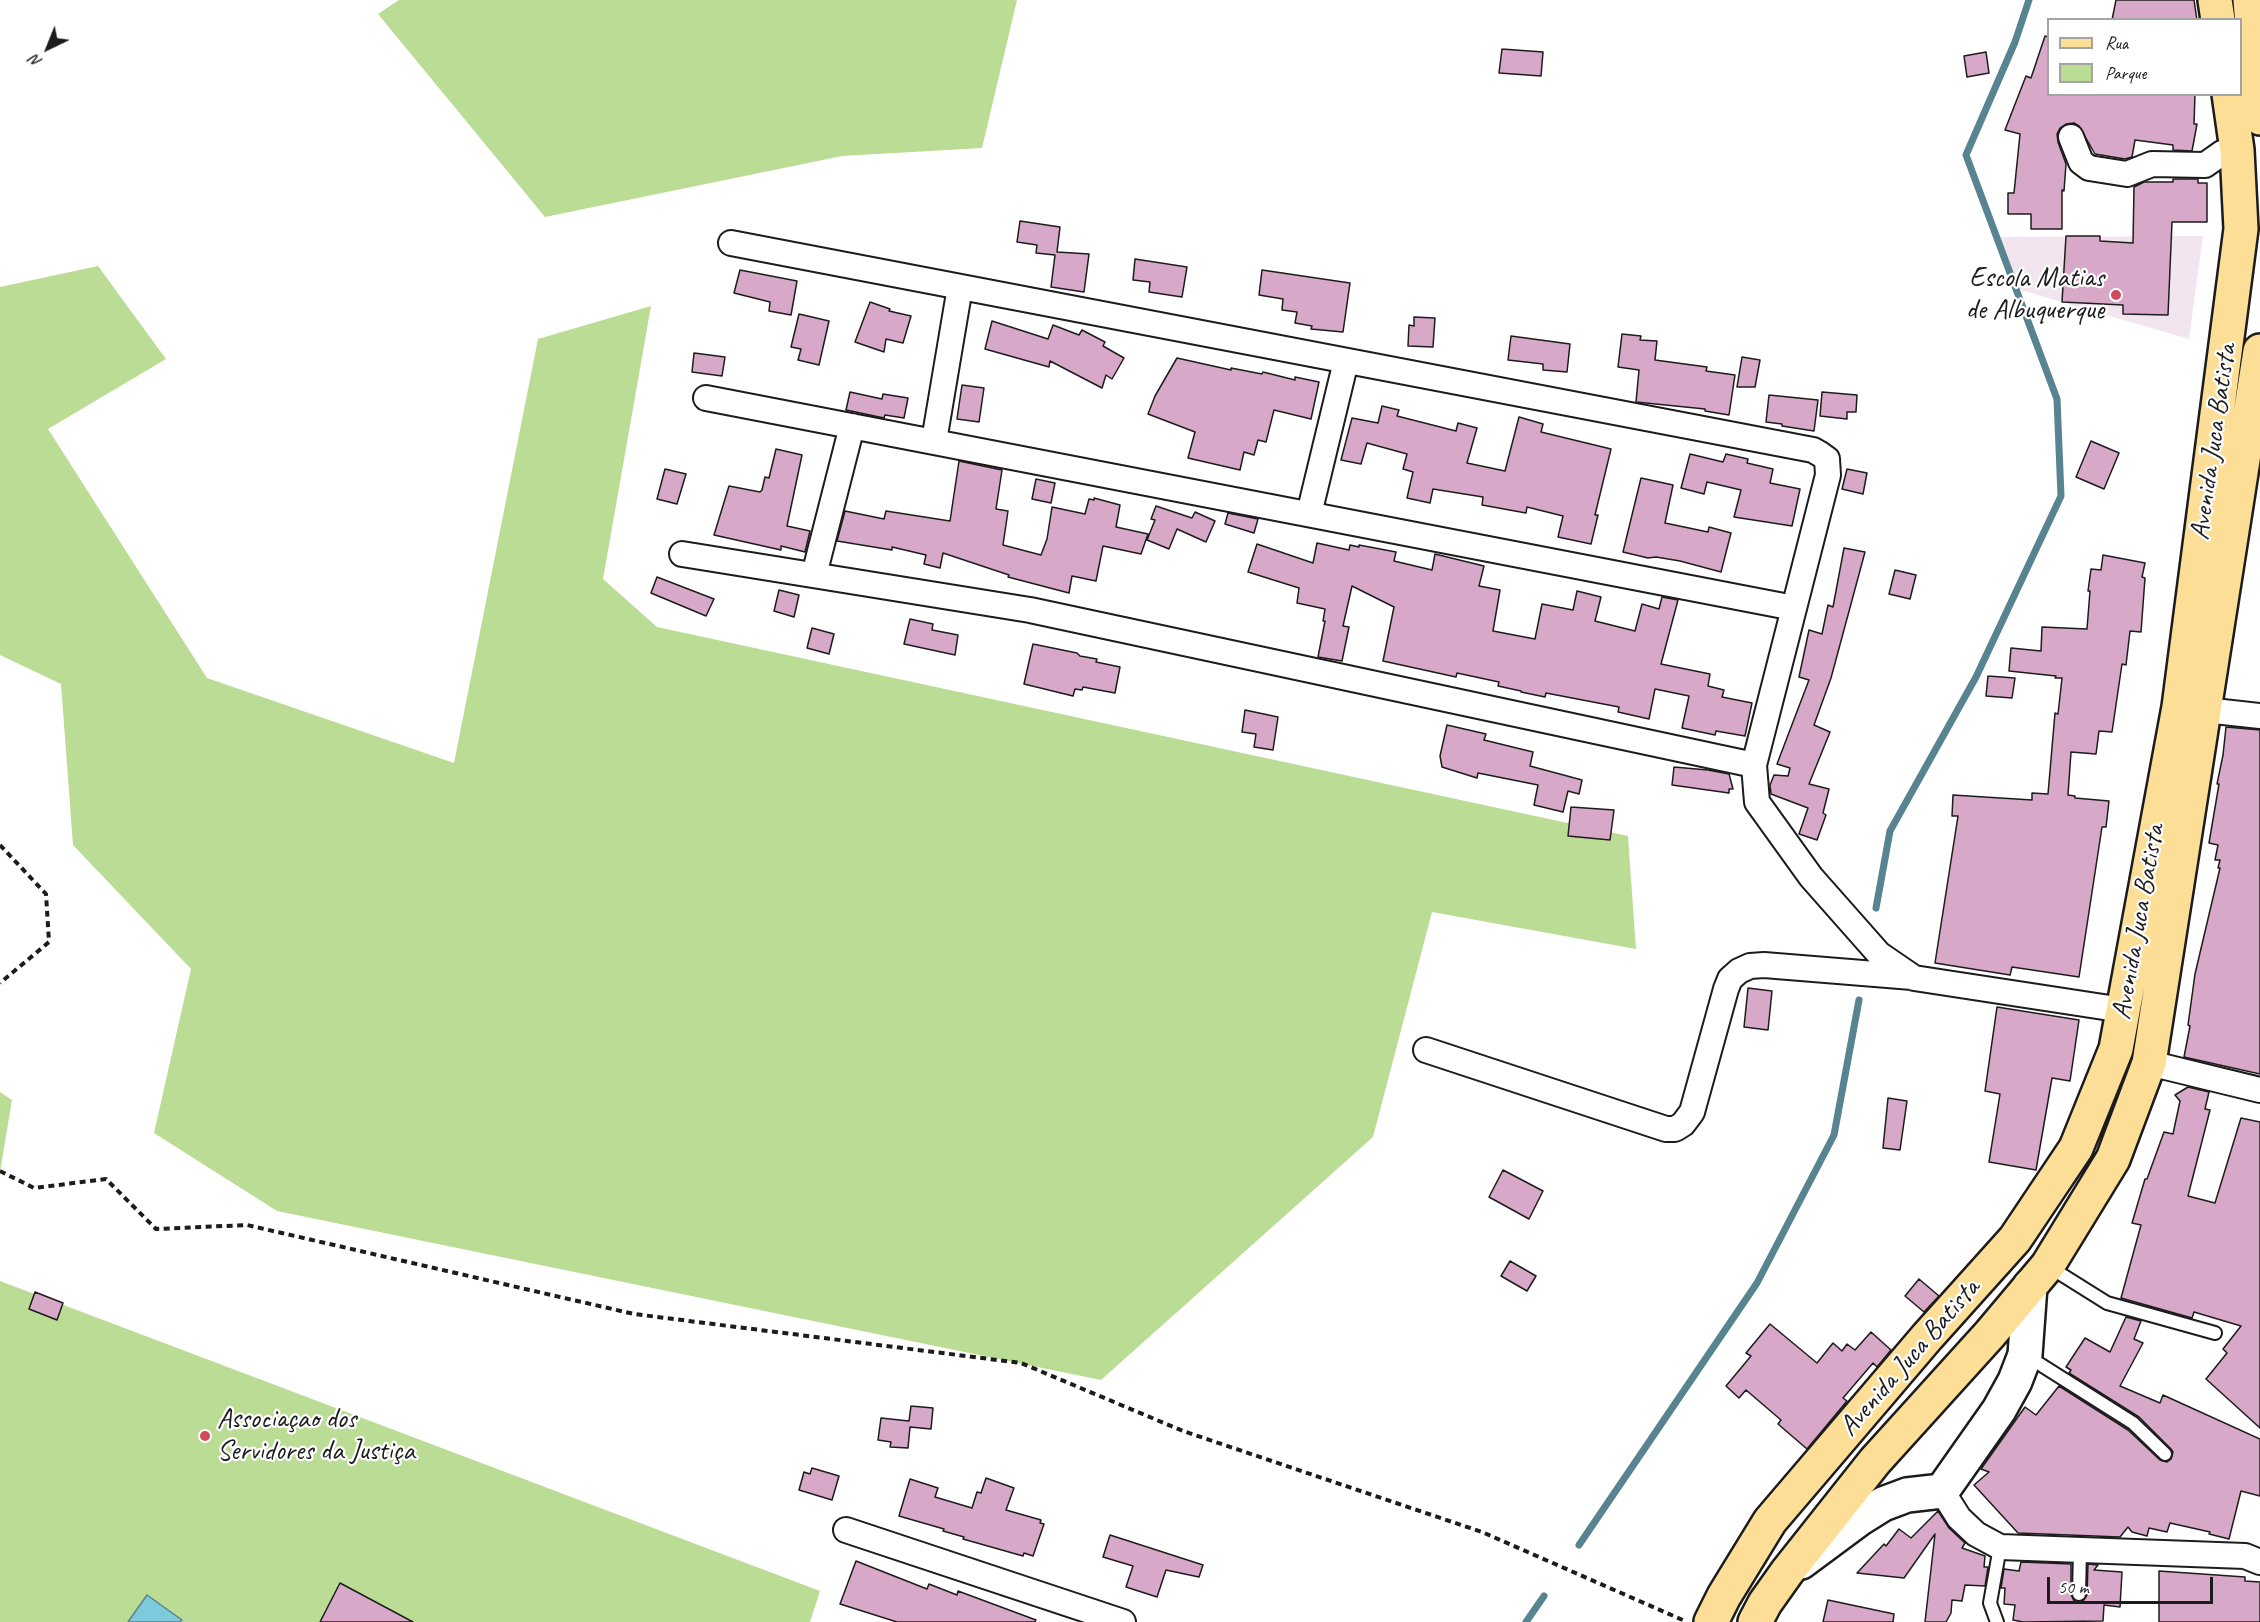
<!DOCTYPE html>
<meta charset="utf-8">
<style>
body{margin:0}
#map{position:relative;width:2260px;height:1622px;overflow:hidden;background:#fff;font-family:Caveat,sans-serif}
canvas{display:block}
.legend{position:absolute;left:2047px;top:18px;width:195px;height:78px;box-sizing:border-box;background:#fff;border:2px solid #a4a4a4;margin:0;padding:8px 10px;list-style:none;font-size:18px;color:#1c1c1c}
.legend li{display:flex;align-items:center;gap:12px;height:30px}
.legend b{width:30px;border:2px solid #a4a4a4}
.north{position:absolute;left:18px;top:18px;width:60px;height:60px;-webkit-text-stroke:4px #fff;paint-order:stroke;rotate:223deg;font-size:16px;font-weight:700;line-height:24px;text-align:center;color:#1c1c1c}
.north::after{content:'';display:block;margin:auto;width:21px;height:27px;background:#1c1c1c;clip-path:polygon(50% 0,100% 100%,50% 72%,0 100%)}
.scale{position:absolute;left:2047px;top:1577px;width:166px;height:27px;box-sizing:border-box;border:3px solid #1c1c1c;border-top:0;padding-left:8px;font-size:18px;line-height:21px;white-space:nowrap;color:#1c1c1c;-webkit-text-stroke:4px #fff;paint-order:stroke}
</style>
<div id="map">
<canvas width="2260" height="1622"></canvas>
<ul class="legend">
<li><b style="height:8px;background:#fcde96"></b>Rua</li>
<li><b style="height:16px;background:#bbdc95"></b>Parque</li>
</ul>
<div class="north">N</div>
<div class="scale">50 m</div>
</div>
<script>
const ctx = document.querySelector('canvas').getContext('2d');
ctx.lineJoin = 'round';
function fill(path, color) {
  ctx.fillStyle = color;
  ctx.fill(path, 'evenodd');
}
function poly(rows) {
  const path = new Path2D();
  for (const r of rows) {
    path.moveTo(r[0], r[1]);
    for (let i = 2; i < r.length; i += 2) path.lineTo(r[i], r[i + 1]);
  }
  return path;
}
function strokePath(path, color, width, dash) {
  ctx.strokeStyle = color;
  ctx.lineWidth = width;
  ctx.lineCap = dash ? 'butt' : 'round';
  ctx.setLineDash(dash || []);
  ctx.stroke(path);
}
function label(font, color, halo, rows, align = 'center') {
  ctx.font = font + ' Caveat,sans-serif';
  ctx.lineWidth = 4.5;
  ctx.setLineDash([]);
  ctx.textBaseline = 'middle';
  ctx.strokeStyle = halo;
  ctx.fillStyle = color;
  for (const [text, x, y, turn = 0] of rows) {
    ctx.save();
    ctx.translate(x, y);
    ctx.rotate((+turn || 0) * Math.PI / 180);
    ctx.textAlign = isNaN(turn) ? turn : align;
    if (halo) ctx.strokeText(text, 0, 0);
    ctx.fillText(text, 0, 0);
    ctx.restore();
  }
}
fill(poly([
 [2203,236,2189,339,2014,288,2000,237]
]), '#f3e5ef');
fill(poly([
 [399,0,1017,0,982,148,842,156,545,217,378,14],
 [98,266,166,359,48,429,207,678,454,763,538,339,651,306,603,579,657,627,1628,836,1636,949,1432,912,1373,1137,1101,1380,277,1211,154,1133,191,969,73,845,61,684,0,655,0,287],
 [0,1092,12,1100,0,1172],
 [0,1281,820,1591,810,1622,0,1622]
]), '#bbdc95');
const water = poly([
 [147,1595,182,1620,180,1622,128,1622,147,1595]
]);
fill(water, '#7ecadd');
strokePath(water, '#578490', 1.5);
strokePath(poly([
 [1876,908,1890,831,1976,677,2061,496,2057,399,1966,155,2015,42,2029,0],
 [1579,1545,1757,1283,1834,1135,1859,1000],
 [1526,1622,1544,1596]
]), '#578490', 7);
const building = poly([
 [2116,0,2194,0,2197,20,2112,20,2116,0],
 [2045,36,2049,37,2049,94,2195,94,2194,124,2197,124,2192,151,2173,150,2173,145,2135,140,2132,157,2125,159,2095,154,2079,126,2074,123,2066,124,2060,128,2057,134,2058,142,2066,164,2064,191,2062,190,2062,229,2031,229,2031,214,2008,214,2008,193,2014,193,2020,134,2005,130,2026,76,2031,78,2045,36],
 [1502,49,1543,52,1541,76,1499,73,1502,49],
 [1986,52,1989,73,1967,77,1964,56,1986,52],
 [2173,179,2198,179,2198,183,2207,183,2207,222,2172,222,2168,315,2123,314,2123,305,2062,302,2066,236,2100,236,2100,241,2133,243,2134,187,2144,182,2173,182,2173,179],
 [1020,221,1060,227,1057,252,1089,254,1084,292,1051,287,1055,255,1036,253,1037,245,1017,242,1020,221],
 [1135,259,1187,267,1182,297,1149,292,1150,282,1133,280,1135,259],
 [740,270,797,281,791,315,769,311,770,302,734,293,740,270],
 [1262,270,1350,283,1343,332,1311,329,1312,326,1295,323,1297,312,1282,310,1283,299,1259,295,1262,270],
 [870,302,890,309,889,311,911,316,903,343,886,339,884,352,855,342,870,302],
 [799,314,829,321,819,365,798,360,801,349,791,347,799,314],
 [1414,317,1435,318,1433,347,1408,346,1409,325,1414,326,1414,317],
 [992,321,1048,339,1053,325,1079,335,1082,330,1105,342,1103,346,1124,358,1112,379,1106,375,1102,388,1050,361,1049,367,985,349,992,321],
 [1622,334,1641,336,1640,340,1657,341,1655,360,1707,367,1706,371,1735,375,1729,415,1705,411,1705,409,1636,402,1639,370,1618,367,1622,334],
 [1511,336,1570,344,1567,372,1543,370,1543,364,1508,360,1511,336],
 [694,353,725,357,722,376,692,372,694,353],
 [1742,357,1760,360,1755,387,1737,387,1742,357],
 [1177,358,1231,370,1231,368,1262,374,1263,372,1295,380,1295,377,1319,382,1311,419,1274,410,1266,442,1258,440,1254,455,1244,452,1240,470,1188,458,1195,432,1148,414,1155,396,1177,358],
 [962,385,984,388,979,422,957,419,962,385],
 [850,392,882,399,883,394,908,398,904,418,885,415,884,418,846,410,850,392],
 [1822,392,1857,395,1856,412,1847,412,1847,419,1820,416,1822,392],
 [1769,395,1818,400,1814,431,1782,426,1782,424,1766,422,1769,395],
 [1382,406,1399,410,1397,416,1456,431,1458,423,1477,428,1467,463,1505,471,1519,417,1543,424,1541,432,1611,449,1595,515,1598,515,1591,544,1558,537,1563,516,1527,507,1526,513,1482,505,1483,497,1433,489,1430,503,1407,498,1413,472,1403,469,1407,454,1367,443,1361,464,1341,460,1352,418,1378,423,1382,406],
 [2091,441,2119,453,2104,489,2076,477,2091,441],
 [776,449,802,455,787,526,810,531,805,552,781,546,781,550,714,535,729,486,760,492,762,490,765,477,769,478,776,449],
 [1690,454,1723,462,1726,454,1748,459,1747,463,1773,469,1770,483,1800,489,1792,526,1734,517,1741,490,1707,482,1704,494,1681,488,1690,454],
 [959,461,1002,470,996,509,1008,511,1003,545,1041,555,1047,539,1052,507,1085,514,1089,499,1094,500,1094,498,1120,505,1116,527,1148,534,1141,554,1103,546,1096,581,1072,576,1069,593,1008,577,1009,575,943,553,940,568,924,564,926,555,892,547,892,550,837,541,845,511,884,519,886,511,950,521,959,461],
 [665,469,686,474,677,504,657,499,665,469],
 [1847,469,1867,473,1863,494,1842,489,1847,469],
 [1641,478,1673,485,1665,523,1708,532,1709,527,1731,533,1721,572,1680,561,1656,557,1648,558,1623,552,1641,478],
 [1036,479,1055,483,1051,503,1032,499,1036,479],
 [1156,506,1192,518,1195,512,1215,521,1206,542,1177,529,1169,549,1147,540,1155,520,1151,519,1156,506],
 [1228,513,1258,519,1254,533,1225,524,1228,513],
 [1317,543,1349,550,1350,545,1359,547,1359,545,1396,552,1394,561,1432,570,1435,554,1484,566,1479,586,1500,590,1493,631,1535,639,1542,604,1573,610,1577,591,1601,597,1595,621,1635,631,1642,604,1659,609,1662,597,1678,600,1661,664,1710,674,1708,686,1724,690,1722,697,1752,703,1745,736,1716,731,1715,735,1682,728,1689,696,1655,689,1649,719,1618,712,1619,707,1546,693,1545,697,1521,692,1521,691,1498,686,1499,682,1457,673,1456,677,1383,661,1394,607,1352,586,1343,626,1349,627,1342,661,1318,657,1325,621,1323,621,1325,609,1297,603,1299,588,1248,572,1257,544,1313,563,1317,543],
 [1844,548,1865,552,1831,678,1814,725,1830,732,1809,784,1829,789,1823,813,1826,815,1817,840,1799,834,1808,808,1771,794,1770,785,1774,775,1788,776,1790,768,1777,764,1809,680,1799,677,1809,630,1822,634,1828,605,1833,607,1844,548],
 [2103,555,2145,563,2142,577,2145,578,2141,632,2130,631,2126,665,2122,664,2112,732,2099,731,2096,754,2071,752,2068,795,2075,796,2075,798,2109,801,2106,827,2102,827,2079,977,2012,967,2010,975,1935,963,1958,816,1952,816,1953,795,2032,800,2032,793,2048,794,2055,713,2058,714,2062,678,2055,678,2056,676,2009,671,2011,648,2041,651,2042,627,2087,629,2090,591,2088,591,2091,569,2101,570,2103,555],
 [1895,570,1916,575,1910,599,1889,594,1895,570],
 [657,577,714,599,706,616,651,593,657,577],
 [779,590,799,595,794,617,774,611,779,590],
 [910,619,933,624,932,630,958,635,955,655,904,644,910,619],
 [812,628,834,634,829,654,807,648,812,628],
 [1033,644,1077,653,1080,656,1097,659,1096,662,1120,667,1115,693,1083,687,1082,690,1075,689,1073,696,1024,684,1033,644],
 [1988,676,2015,678,2012,698,1986,696,1988,676],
 [1245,710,1278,717,1273,750,1254,747,1256,734,1242,732,1245,710],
 [1447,725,1486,734,1484,740,1533,752,1530,766,1582,780,1579,794,1568,791,1563,812,1534,805,1538,785,1478,773,1477,778,1442,767,1440,756,1447,725],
 [2226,727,2260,730,2260,1074,2184,1057,2190,1026,2188,1025,2195,974,2220,868,2218,868,2220,860,2215,860,2218,845,2209,843,2219,784,2217,784,2223,755,2226,727],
 [1674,767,1708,770,1729,774,1733,789,1729,789,1729,793,1672,785,1674,767],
 [1571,807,1614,810,1610,840,1568,836,1571,807],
 [1748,988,1772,991,1768,1030,1744,1027,1748,988],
 [1997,1007,2079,1020,2070,1081,2052,1078,2036,1170,1989,1162,2000,1094,1985,1091,1997,1007],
 [2188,1087,2209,1092,2205,1109,2210,1110,2188,1196,2215,1203,2241,1118,2260,1122,2260,1428,2206,1379,2227,1353,2223,1349,2241,1326,2194,1312,2192,1318,2121,1298,2141,1225,2132,1223,2145,1179,2147,1179,2164,1132,2173,1134,2180,1101,2175,1095,2188,1087],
 [1888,1098,1907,1101,1900,1150,1883,1148,1888,1098],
 [1503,1170,1543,1191,1529,1219,1489,1197,1503,1170],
 [1510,1261,1536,1276,1527,1291,1501,1276,1510,1261],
 [1919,1279,1939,1296,1924,1312,1905,1296,1919,1279],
 [35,1292,63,1303,57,1320,29,1309,35,1292],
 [2126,1317,2141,1321,2134,1339,2143,1343,2120,1386,2160,1403,2163,1395,2260,1439,2260,1496,2241,1491,2229,1539,2209,1534,2210,1532,2170,1523,2167,1532,2149,1528,2147,1536,2132,1532,2128,1527,2120,1537,2018,1533,1974,1485,1989,1472,1981,1469,2025,1407,2036,1415,2059,1386,2128,1430,2160,1460,2167,1462,2171,1459,2173,1452,2171,1449,2139,1417,2069,1373,2071,1370,2066,1367,2085,1338,2110,1352,2126,1317],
 [1770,1324,1817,1363,1833,1343,1842,1351,1847,1344,1855,1350,1871,1332,1891,1350,1877,1367,1873,1363,1843,1398,1847,1401,1807,1449,1778,1424,1781,1420,1746,1390,1739,1398,1726,1386,1751,1356,1746,1353,1770,1324],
 [911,1406,933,1408,931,1429,910,1427,908,1448,890,1447,891,1442,878,1440,881,1418,909,1421,911,1406],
 [812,1468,839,1476,832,1500,799,1490,804,1472,810,1474,812,1468],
 [986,1478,1014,1488,1006,1510,1041,1520,1040,1523,1044,1524,1033,1556,1024,1553,1023,1556,963,1539,964,1537,943,1531,944,1529,899,1516,910,1479,938,1488,935,1497,972,1508,977,1492,981,1493,986,1478],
 [1938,1511,1949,1528,1965,1543,1962,1548,1985,1556,1984,1567,1988,1567,1985,1586,1965,1585,1962,1601,1952,1600,1951,1613,1946,1622,1925,1622,1935,1534,1904,1578,1857,1573,1884,1544,1886,1546,1899,1529,1911,1538,1938,1511],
 [1110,1535,1203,1565,1199,1577,1166,1570,1157,1597,1126,1587,1133,1566,1103,1557,1110,1535],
 [856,1561,927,1589,929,1584,957,1595,958,1591,1036,1620,1035,1622,897,1622,840,1604,856,1561],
 [2021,1562,2071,1564,2071,1594,2074,1601,2078,1602,2083,1601,2087,1595,2088,1564,2098,1565,2094,1570,2122,1572,2120,1607,2104,1605,2103,1621,2023,1622,2013,1620,2015,1605,2004,1604,2005,1588,2001,1588,2004,1569,2019,1571,2021,1562],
 [2159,1571,2245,1577,2245,1581,2260,1582,2260,1622,2159,1622,2159,1571],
 [340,1583,413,1622,320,1622,340,1583],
 [1828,1600,1894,1614,1893,1622,1823,1622,1828,1600]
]);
fill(building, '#d8a8c9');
strokePath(building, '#1c1c1c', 1.5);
const lane = poly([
 [2048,1266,2107,1303,2215,1333],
 [2027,1356,2133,1423,2165,1454],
 [2079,1594,2080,1551],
 [1997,1622,1990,1603,2000,1547]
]);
const street = poly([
 [2071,137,2081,162,2089,168,2127,174,2152,164,2205,165,2222,153,2237,150],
 [731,243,1813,450,1820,454,1827,459,1828,475,1754,765,1757,802,1811,877,1879,954,1914,978,2123,1010],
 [706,398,1794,608],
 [934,441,960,287],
 [1309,514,1346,361],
 [682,554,1030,610,1754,765],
 [814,575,852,426],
 [2205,710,2260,716],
 [1426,1050,1666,1129,1675,1129,1683,1124,1692,1112,1726,989,1730,979,1739,971,1750,966,1764,965,1912,977],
 [2149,1063,2260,1090],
 [1942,1491,1959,1518,1976,1534,2000,1547,2245,1556,2260,1562],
 [846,1530,1123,1622]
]);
const secondary = poly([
 [1801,1562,1859,1519,1883,1504,1907,1495,1942,1491,1999,1410,2015,1381,2025,1355,2030,1286]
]);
const primary = poly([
 [2215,0,2218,20],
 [2250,0,2260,118],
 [1711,1622,1724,1596,1770,1521,1927,1337,2015,1239,2076,1148,2116,1049,2179,707,2241,229,2237,150,2229,94],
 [1755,1622,1765,1603,1787,1572,1875,1461,1990,1334,2048,1265,2113,1159,2149,1063,2260,351]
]);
strokePath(lane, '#1c1c1c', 16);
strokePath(street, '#1c1c1c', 28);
strokePath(secondary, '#1c1c1c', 38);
strokePath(primary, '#1c1c1c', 38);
strokePath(poly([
 [0,845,46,894,49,942,0,983],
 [0,1171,34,1188,106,1179,156,1229,247,1225,634,1314,1021,1363,1183,1431,1482,1532,1685,1621]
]), '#1c1c1c', 4, [6, 4.5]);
strokePath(lane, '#fff', 12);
strokePath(street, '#fff', 24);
strokePath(secondary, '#fff', 33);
strokePath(primary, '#fcde96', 33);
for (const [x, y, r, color] of [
 [2116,295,6,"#d1495b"],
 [205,1436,6,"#d1495b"]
]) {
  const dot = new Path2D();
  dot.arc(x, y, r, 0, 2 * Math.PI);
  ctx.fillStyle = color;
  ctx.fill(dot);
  strokePath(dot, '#fff', 2);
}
label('28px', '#1c1c1c', '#fff', [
 ["Escola Matias",2104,279],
 ["de Albuquerque",2104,311],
 ["Associaçao dos",217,1420,"left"],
 ["Servidores da Justiça",217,1452,"left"]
], 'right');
label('28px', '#1c1c1c', '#fff', [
 ["Avenida Juca Batista",2214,442,-82],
 ["Avenida Juca Batista",2139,922,-80],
 ["Avenida Juca Batista",1910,1358,-49]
]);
</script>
